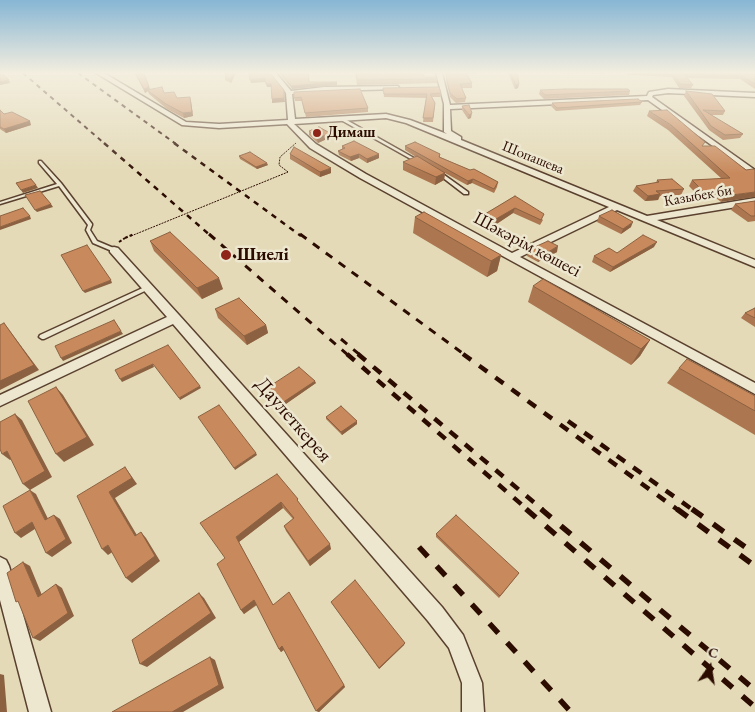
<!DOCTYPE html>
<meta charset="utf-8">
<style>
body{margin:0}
#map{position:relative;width:755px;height:712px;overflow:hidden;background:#e4dab7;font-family:"EB Garamond",serif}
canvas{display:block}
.north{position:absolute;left:685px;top:642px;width:50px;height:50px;-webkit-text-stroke:4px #ede7d0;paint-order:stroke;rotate:13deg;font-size:14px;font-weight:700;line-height:20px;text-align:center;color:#2c0c00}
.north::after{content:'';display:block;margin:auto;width:18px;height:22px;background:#2c0c00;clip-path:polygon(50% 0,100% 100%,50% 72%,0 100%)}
</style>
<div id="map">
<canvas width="755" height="712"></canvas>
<div class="north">С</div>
</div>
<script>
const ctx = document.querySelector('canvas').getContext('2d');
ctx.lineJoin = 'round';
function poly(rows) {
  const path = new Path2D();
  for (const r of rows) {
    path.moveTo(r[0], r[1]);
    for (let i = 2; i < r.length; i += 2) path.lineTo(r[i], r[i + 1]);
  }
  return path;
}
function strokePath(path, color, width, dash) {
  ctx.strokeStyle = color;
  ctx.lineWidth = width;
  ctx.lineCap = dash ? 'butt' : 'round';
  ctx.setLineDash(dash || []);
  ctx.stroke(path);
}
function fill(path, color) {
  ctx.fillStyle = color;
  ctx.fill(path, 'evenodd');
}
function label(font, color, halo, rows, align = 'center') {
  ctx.font = font + ' "EB Garamond",serif';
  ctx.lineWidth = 5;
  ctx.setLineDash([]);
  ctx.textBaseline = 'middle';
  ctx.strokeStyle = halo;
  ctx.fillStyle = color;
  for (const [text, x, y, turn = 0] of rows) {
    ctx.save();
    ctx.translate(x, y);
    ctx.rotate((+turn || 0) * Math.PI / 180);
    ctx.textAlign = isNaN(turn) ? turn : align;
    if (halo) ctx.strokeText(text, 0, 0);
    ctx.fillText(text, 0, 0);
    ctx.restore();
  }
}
const lane = poly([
 [341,118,343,118,421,162,418,163,341,120,341,118],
 [39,161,41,161,61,183,92,224,92,225,90,230,97,241,116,249,116,251,112,251,93,243,86,230,88,225,59,186,0,204,0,202,57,184,39,163,39,161],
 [438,172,440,172,468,192,468,194,464,194,438,174,438,172],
 [147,286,150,288,149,289,44,339,42,339,39,337,40,335,147,286]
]);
const street = poly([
 [96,73,104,73,186,122,219,124,288,120,286,93,270,73,276,73,291,91,324,87,398,86,400,89,324,91,292,94,295,119,386,114,410,120,447,134,444,132,444,104,436,73,442,73,450,105,647,96,649,92,668,89,755,93,755,97,668,93,653,95,652,97,755,170,755,176,648,100,450,109,451,131,461,137,461,140,647,216,755,198,755,204,657,220,755,260,755,267,617,210,520,257,755,383,755,394,360,178,310,148,287,124,219,128,182,125,96,73],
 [386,118,406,123,609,207,512,253,366,174,316,144,294,124,386,118],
 [114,247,118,248,179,315,442,607,463,635,482,683,484,712,462,712,462,683,449,648,428,621,173,324,0,406,0,395,167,317,110,252,110,248,114,247],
 [0,557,6,560,9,566,51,712,29,712,0,600,0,557]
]);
strokePath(lane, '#5a402e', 3);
strokePath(street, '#5a402e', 3);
strokePath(poly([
 [288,172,279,165,280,157,296,143]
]), '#2c0c00', 1, [2, 1]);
strokePath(poly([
 [119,242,125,238]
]), '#2c0c00', 2, [3, 2]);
fill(lane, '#ede7d0');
fill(street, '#ede7d0');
strokePath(poly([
 [23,73,105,144],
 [78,73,176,144]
]), '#2c0c00', 2, [4.5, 4.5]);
strokePath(poly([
 [104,143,211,236],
 [174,143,301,236]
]), '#2c0c00', 2.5, [5.5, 5.5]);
strokePath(poly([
 [209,234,348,355],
 [300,234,465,355],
 [341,339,360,355]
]), '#2c0c00', 3, [8, 8]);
strokePath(poly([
 [347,354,528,510],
 [358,354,543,510],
 [463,354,678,510],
 [568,421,693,510]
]), '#2c0c00', 4.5, [10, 10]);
strokePath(poly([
 [526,509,755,707],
 [541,509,755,690],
 [677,509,755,566],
 [692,509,755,554],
 [419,547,571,712]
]), '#2c0c00', 5.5, [13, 13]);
strokePath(poly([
 [131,236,288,172]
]), '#2c0c00', 1, [2, 1]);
strokePath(poly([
 [125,238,134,234]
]), '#2c0c00', 2, [3, 2]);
fill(poly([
 [135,73,144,73,150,89,177,98,191,101,193,116,184,118,167,109,149,94,148,91,145,93],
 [236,73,231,83,225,80,225,76],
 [279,73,309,73,309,82,337,85,292,89],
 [355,73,423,73,424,77,437,79,437,83,357,85],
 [446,73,477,73,477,74,466,74,472,83,472,88,462,88,466,98,465,102,456,103,450,97,446,80],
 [508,73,517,73,519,84,518,88,515,89],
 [545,73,605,73,605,74],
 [626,73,755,73,755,89,740,79,687,78,693,85,691,88,679,88,672,77,628,75],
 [383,88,441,93,440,97,432,97,435,103,433,122,423,122,426,98,384,97],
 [540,90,630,91,629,95,544,99,539,94],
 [686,91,725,111,723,115,711,115,743,134,740,138,723,140,709,130,684,96],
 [294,92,368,108,368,112,306,117,302,101,295,101],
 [642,102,640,105,556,111,551,106,552,103],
 [462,106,471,118,468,119,462,110],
 [0,110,4,114,31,125,6,133,0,129],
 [649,111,703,146,746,170,721,202,716,198,702,200,689,186,692,180,722,179,668,130,647,116],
 [309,131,331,137,318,143,309,135],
 [342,146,379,158,367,163,359,158,351,161,339,155,338,151,342,149],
 [405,146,440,154,440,157,498,182,497,187,494,193,472,183,467,185,445,173,444,180,435,185,403,170,403,162,416,157,405,150],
 [290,154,331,173,320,177,290,159],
 [239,156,268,165,257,169,240,159],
 [657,180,684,189,681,195,660,196,658,200,645,201,633,191,636,186,656,183],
 [515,196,543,220,540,225,513,213,495,225,484,219,485,214],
 [755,201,755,221,748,222,731,210,735,204],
 [599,216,631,227,621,234,597,222],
 [415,217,501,255,497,271,487,277,413,233],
 [150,241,223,289,202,299,154,251],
 [654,247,610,272,592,262,594,256],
 [528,250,557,252,538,262,527,256],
 [533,286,650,340,640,356,631,365,528,302],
 [755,308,755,327,741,318,745,313],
 [215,309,266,325,268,333,247,345,218,318],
 [679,368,755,396,755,435,667,383],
 [316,383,280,408,264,393,264,390],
 [326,417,357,424,342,435,326,419],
 [277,474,300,504,331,549,310,566,286,531,284,526,293,519,283,508,239,542,273,605,344,685,345,687,319,712,318,712,284,650,281,652,279,649,257,605,244,614,241,610,225,558],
 [436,534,519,573,499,598,436,537],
 [331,602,404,645,379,669]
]), '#ac7750');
fill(poly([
 [234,73,236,73,231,83,230,79],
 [265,78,265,82,251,83,250,80],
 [9,80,10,83,0,85,0,82],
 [337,82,337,85,292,89,291,86],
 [266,84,271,84,272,87,267,87],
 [519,84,518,88,515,89,516,85],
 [149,87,150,90,147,90,148,91,145,93,144,89],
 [284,90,285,102,272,103,272,99],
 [190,97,193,116,184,118,183,113],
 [472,113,471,118,468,119,469,115],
 [30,121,31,125,6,133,4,129],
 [330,133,331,137,318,143,317,139],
 [359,154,359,158,351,161,350,157],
 [379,154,379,158,367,163,367,159],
 [267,163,268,165,257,169,256,167],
 [331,168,331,173,320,177,320,172],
 [445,173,444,180,435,185,436,177],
 [473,179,472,183,467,185,468,181],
 [36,185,38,188,23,193,21,190],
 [755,192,755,197,721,202,724,196],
 [660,194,658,200,645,201,648,196],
 [51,204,53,207,37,212,35,210],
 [515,208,513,213,495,225,496,219],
 [30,216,31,219,0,230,0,227],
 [633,222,631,227,621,234,623,229],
 [657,242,654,247,610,272,613,267],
 [558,246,557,252,538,262,540,257],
 [501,255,497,271,487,277,491,261],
 [219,278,223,289,202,299,197,288],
 [111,280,112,283,85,293,83,291],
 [4,323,39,370,0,390,0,381],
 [266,325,268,333,247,345,244,336],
 [121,331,123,334,63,361,61,358],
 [650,340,640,356,631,365,641,349],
 [153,364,154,367,122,382,120,379],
 [315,381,316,383,280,408,279,405],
 [200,386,201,388,180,400,179,398],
 [56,387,63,395,94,445,64,462,56,454],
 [15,414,22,420,52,477,30,490,36,494,51,525,45,520,30,490,23,484],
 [357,421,357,424,342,435,341,432],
 [7,451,14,458,10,460,2,454],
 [256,453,257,455,235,470,234,468],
 [125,467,137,484,115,498,141,542,135,536,109,492],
 [281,502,283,508,239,542,236,537],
 [54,515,60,519,72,543,52,557,46,553],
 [32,522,38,527,21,538,15,533],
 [141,532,146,538,160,561,132,583,126,578],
 [330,544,331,549,310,566,308,561],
 [108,545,114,551,108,555,102,549],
 [23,562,30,566,44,600,38,597],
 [56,584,62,588,74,616,40,641,33,638],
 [199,593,204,598,216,618,147,667,140,664],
 [254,600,257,604,244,614,241,610],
 [405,643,404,645,379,669,379,668],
 [282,646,285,649,281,652,279,649],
 [210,657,215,660,224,688,183,712,172,712],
 [0,674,4,675,7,712,0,712],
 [344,685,345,687,319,712,316,711]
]), '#8c6141');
const building = poly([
 [0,73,2,73,9,80,0,82,0,73],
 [135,73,144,73,149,87,144,89,135,73],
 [226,73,234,73,230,79,225,76,226,73],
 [249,73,270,73,284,90,284,98,272,99,271,84,266,84,265,78,250,80,249,73],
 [281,73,308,73,309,82,337,82,291,86,281,73],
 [356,73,423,73,424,77,435,77,437,79,357,80,356,73],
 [446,73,466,73,472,83,460,84,466,98,457,99,450,93,446,76,446,73],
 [510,73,517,73,519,84,516,85,510,73],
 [668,73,755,73,755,84,742,76,684,74,693,85,680,84,673,74,668,73],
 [162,87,164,93,174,92,177,98,190,97,192,112,183,113,166,104,147,90,162,87],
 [439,87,441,93,430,94,435,103,433,118,423,118,427,94,384,94,383,88,439,87],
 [360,89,368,108,305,113,301,97,294,98,294,92,360,89],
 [565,89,628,89,630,91,545,95,540,90,565,89],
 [686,91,712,94,725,111,703,110,743,134,725,135,711,126,686,91],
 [638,99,642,102,557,108,552,103,638,99],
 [469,105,472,113,469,115,462,106,469,105],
 [0,110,4,114,12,112,30,121,4,129,0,127,0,110],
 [667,110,705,142,702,146,715,146,746,170,753,169,755,170,755,192,724,196,720,193,706,194,692,180,730,178,671,125,649,111,667,110],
 [319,127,330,133,317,139,309,131,319,127],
 [354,141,379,154,367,159,359,154,350,157,338,151,345,148,342,146,354,141],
 [415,142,440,154,439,157,470,170,474,169,498,182,494,189,473,179,468,181,405,146,415,142],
 [294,147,331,168,320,172,290,154,294,147],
 [250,152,267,163,256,167,239,156,250,152],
 [417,156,445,173,436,177,403,162,417,156],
 [31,179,36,185,21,190,16,183,31,179],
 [672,179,684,189,656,191,660,194,648,196,636,186,659,182,657,180,672,179],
 [40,191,51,204,35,210,25,195,40,191],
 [515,196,544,214,541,220,515,208,496,219,485,214,515,196],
 [755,201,755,216,751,216,735,204,755,201],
 [23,208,30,216,0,227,0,216,23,208],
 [612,210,633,222,623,229,599,216,612,210],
 [424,212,501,255,491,261,415,217,424,212],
 [170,232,219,278,197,288,150,241,170,232],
 [643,235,657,242,613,267,594,256,609,248,617,253,643,235],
 [548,241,558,246,540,257,528,250,548,241],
 [87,245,111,280,83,291,61,255,87,245],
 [543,279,650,340,641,349,533,286,543,279],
 [239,298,266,325,244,336,215,309,239,298],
 [755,308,755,318,745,313,755,308],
 [114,320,121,331,61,358,55,346,114,320],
 [4,323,34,365,0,381,0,325,4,323],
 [168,345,200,386,179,398,153,364,120,379,115,370,168,345],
 [687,359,755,396,755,411,679,368,687,359],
 [299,367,315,381,279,405,264,390,299,367],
 [56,387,87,437,56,454,28,401,56,387],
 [219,405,256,453,234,468,198,417,219,405],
 [341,406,357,421,341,432,326,417,341,406],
 [15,414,45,471,23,484,7,451,2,454,0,449,0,422,15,414],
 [125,467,132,478,109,492,135,536,141,532,155,556,126,578,108,545,102,549,77,496,125,467],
 [277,474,298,499,297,500,330,544,308,561,284,526,294,518,281,502,236,537,273,605,289,592,344,685,316,711,282,646,279,649,254,600,241,610,217,564,225,558,200,523,277,474],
 [30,490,45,520,54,515,66,539,46,553,32,522,15,533,3,506,30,490],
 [456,515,519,573,500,596,436,534,456,515],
 [23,562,38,597,56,584,68,613,33,638,18,601,16,602,7,573,23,562],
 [355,580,405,643,379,668,331,602,355,580],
 [199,593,211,613,140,664,132,640,199,593],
 [210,657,219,685,172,712,112,712,210,657]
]);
fill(building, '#c88a5d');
strokePath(building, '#8c6141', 1);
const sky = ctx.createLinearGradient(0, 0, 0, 173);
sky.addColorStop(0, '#87b6d4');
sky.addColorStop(0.42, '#f3eedf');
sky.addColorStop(1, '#f3eedf00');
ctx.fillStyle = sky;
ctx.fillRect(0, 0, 755, 173);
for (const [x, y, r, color] of [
 [317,133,5,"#8f2418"],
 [226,255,6,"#8f2418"]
]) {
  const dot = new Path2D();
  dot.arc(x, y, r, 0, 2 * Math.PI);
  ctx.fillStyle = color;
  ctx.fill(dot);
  strokePath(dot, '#ede7d0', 2);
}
label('bold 15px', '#2c0c00', '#ede7d0', [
 ["Димаш",327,133]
], 'left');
label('15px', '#2c0c00', '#ede7d0', [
 ["Шопашева",533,158,22],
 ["Казыбек би",698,196,-10]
]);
label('18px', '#2c0c00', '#ede7d0', [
 ["Шәкәрім көшесі",527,245,28]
]);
label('bold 18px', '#2c0c00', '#ede7d0', [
 ["Шиелі",237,255]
], 'left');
label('21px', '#2c0c00', '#ede7d0', [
 ["Даулеткерея",293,420,49]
]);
</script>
